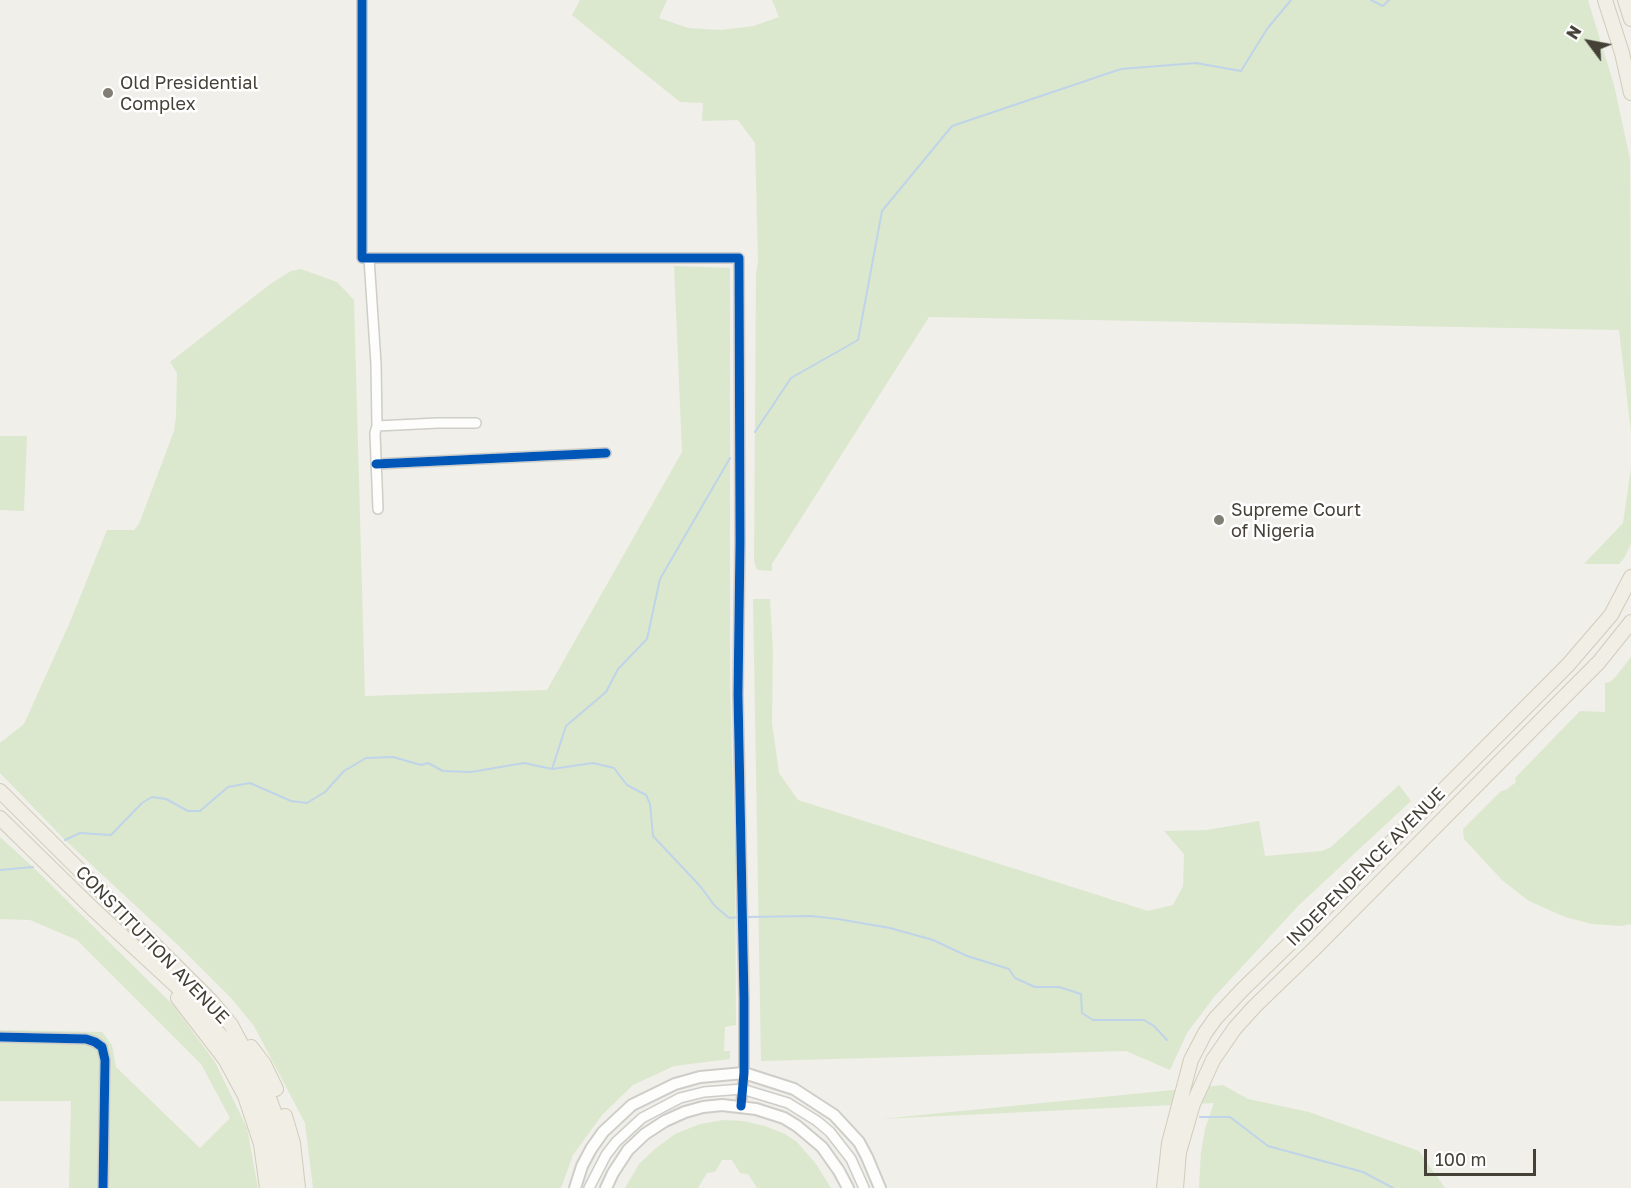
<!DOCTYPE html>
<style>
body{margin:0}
#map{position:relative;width:1631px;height:1188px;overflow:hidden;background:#f0efea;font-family:"Golos Text",sans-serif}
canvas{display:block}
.north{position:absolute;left:1559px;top:12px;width:60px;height:60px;-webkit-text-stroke:4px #fff;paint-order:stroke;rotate:302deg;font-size:16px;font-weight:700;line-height:24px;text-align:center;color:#454137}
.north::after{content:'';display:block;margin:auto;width:21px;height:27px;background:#454137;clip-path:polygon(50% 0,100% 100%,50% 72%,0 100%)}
.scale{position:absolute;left:1424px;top:1149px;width:112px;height:27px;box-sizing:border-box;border:3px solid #454137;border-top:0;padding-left:8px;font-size:18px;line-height:21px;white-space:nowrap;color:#454137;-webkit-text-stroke:4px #fff;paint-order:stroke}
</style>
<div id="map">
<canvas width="1631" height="1188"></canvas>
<div class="north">N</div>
<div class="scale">100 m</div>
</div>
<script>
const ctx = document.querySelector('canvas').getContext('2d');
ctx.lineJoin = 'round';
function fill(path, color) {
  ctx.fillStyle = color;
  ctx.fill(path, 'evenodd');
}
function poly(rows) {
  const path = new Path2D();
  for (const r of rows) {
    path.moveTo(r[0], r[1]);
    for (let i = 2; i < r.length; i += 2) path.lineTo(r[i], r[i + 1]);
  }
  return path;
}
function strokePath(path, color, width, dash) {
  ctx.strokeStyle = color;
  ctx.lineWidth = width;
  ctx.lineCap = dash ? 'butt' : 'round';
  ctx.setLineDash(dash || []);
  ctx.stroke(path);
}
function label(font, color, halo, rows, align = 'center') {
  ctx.font = font + ' "Golos Text",sans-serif';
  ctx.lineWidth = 5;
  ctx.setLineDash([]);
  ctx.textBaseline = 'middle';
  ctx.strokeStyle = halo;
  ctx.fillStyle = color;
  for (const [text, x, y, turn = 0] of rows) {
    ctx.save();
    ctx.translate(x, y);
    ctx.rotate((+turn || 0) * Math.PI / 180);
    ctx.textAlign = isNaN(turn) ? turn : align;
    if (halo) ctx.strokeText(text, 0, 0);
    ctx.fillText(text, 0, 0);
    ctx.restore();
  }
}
fill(poly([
 [580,0,667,0,659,18,688,28,720,30,754,26,779,17,772,0,1588,0,1614,85,1630,159,1631,432,1619,330,929,317,772,564,772,571,757,570,754,561,756,275,758,260,755,143,738,120,702,121,703,103,680,102,572,15],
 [674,266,730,268,730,688,735,855,736,1025,725,1027,724,1051,730,1051,730,1059,674,1066,633,1085,602,1115,573,1155,561,1188,313,1188,305,1123,254,1026,231,998,180,947,65,840,0,773,0,743,24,724,70,622,107,530,134,530,139,524,174,431,176,416,177,373,170,362,269,285,291,271,301,269,337,282,354,300,365,696,547,690,682,452],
 [0,436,27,436,24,511,0,510],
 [1631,468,1631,543,1625,557,1619,564,1584,564,1623,523],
 [753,599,770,599,773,650,772,723,779,773,798,800,1148,911,1173,905,1183,886,1184,854,1164,831,1207,830,1259,821,1265,856,1322,851,1331,847,1399,785,1411,801,1299,905,1214,997,1187,1033,1170,1070,1126,1051,761,1061],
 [1631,657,1631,924,1621,926,1592,924,1565,917,1529,901,1502,880,1464,839,1463,829,1501,791,1506,790,1516,782,1515,778,1580,711,1605,712,1605,683,1610,682,1617,675],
 [0,837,33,867,173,1005,215,1062,247,1128,258,1188,69,1188,71,1101,0,1101,0,1030,102,1032,112,1045,116,1067,200,1148,230,1118,201,1064,77,940,30,920,0,919],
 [1223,1085,1248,1099,1309,1112,1419,1151,1445,1188,1199,1188,1201,1152,1205,1129,1214,1103,881,1119],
 [724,1120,743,1121,765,1126,785,1134,797,1142,816,1164,831,1188,757,1188,748,1174,740,1173,732,1160,722,1160,715,1172,707,1173,698,1188,625,1188,639,1164,656,1148,675,1134,700,1124]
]), '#dbe8cd');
strokePath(poly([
 [1371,0,1383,6,1389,0],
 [755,432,791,378,858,340,882,211,952,126,1121,69,1196,63,1241,71,1267,29,1291,0],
 [552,769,566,726,606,692,618,669,647,639,660,579,730,458],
 [65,840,80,833,111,835,142,803,152,797,166,799,188,811,200,811,228,787,250,783,291,801,307,803,325,792,344,771,366,758,393,757,421,765,428,763,443,771,471,772,524,763,552,769,593,763,614,768,627,785,646,795,650,804,653,836,700,886,715,906,729,918,740,917],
 [0,870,33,867],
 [746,917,811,916,838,919,890,928,933,940,967,956,1009,969,1015,978,1035,987,1059,987,1081,994,1082,1013,1093,1020,1144,1020,1154,1026,1167,1040],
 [1200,1117,1230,1117,1268,1146,1363,1172,1393,1188]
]), '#bfd4e9', 2);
const minor = poly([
 [362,0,362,258,739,258,740,542,738,695,744,1000,744,1073,741,1106],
 [369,258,376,364,377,426,375,433,378,509],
 [377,426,438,423,476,423],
 [376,464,606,453],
 [0,1037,86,1039,95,1042,102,1047,105,1060,103,1188],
 [589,1188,606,1155,616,1142,642,1118,680,1098,704,1092,742,1089,788,1103,817,1121,830,1132,851,1159,864,1188]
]);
const tertiary = poly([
 [575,1188,582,1166,591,1149,603,1132,632,1105,675,1084,700,1077,744,1073,794,1089,834,1115,859,1142,867,1157,880,1188],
 [606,1188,613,1173,628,1150,645,1134,665,1121,685,1112,703,1107,722,1105,756,1109,784,1118,797,1126,822,1147,839,1171,848,1188]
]);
const primary = poly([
 [1605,0,1622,53,1631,93],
 [1625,0,1631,19],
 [0,791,212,1002,231,1025,266,1090,275,1114,285,1156,288,1188],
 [0,818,93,909,184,993,226,1042,237,1058,258,1103,273,1153,277,1188],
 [178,998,225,1059,245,1096,261,1144,267,1188],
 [251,1047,264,1064,276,1089],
 [285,1116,293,1143,298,1188],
 [1164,1188,1169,1143,1191,1060,1205,1033,1215,1019,1242,990,1312,922,1568,665,1611,615,1631,577],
 [1176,1188,1179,1152,1193,1104,1213,1060,1235,1028,1255,1006,1314,949,1599,662,1631,622]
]);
strokePath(minor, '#cecdc8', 12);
strokePath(tertiary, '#cecdc8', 14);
strokePath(primary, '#d1ccba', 16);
strokePath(minor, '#fdfdfc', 9);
strokePath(tertiary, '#fdfdfc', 10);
strokePath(primary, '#f0eee5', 14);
strokePath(poly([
 [362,0,362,258,739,258,740,542,738,695,744,1000,744,1073,741,1106],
 [376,464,606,453],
 [0,1037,86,1039,95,1042,102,1047,105,1060,103,1188]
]), '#0057b8', 9);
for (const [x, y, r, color] of [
 [108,93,6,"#817e76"],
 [1219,520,6,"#817e76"]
]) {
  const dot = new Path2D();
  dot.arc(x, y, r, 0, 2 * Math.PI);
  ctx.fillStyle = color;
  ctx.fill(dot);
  strokePath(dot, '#fff', 2);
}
label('18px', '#454137', '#fff', [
 ["Old Presidential",120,83],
 ["Complex",120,104],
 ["Supreme Court",1231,510],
 ["of Nigeria",1231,531]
], 'left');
label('18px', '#454137', '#fff', [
 ["INDEPENDENCE AVENUE",1366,867,-45],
 ["CONSTITUTION AVENUE",152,945,46]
]);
</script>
